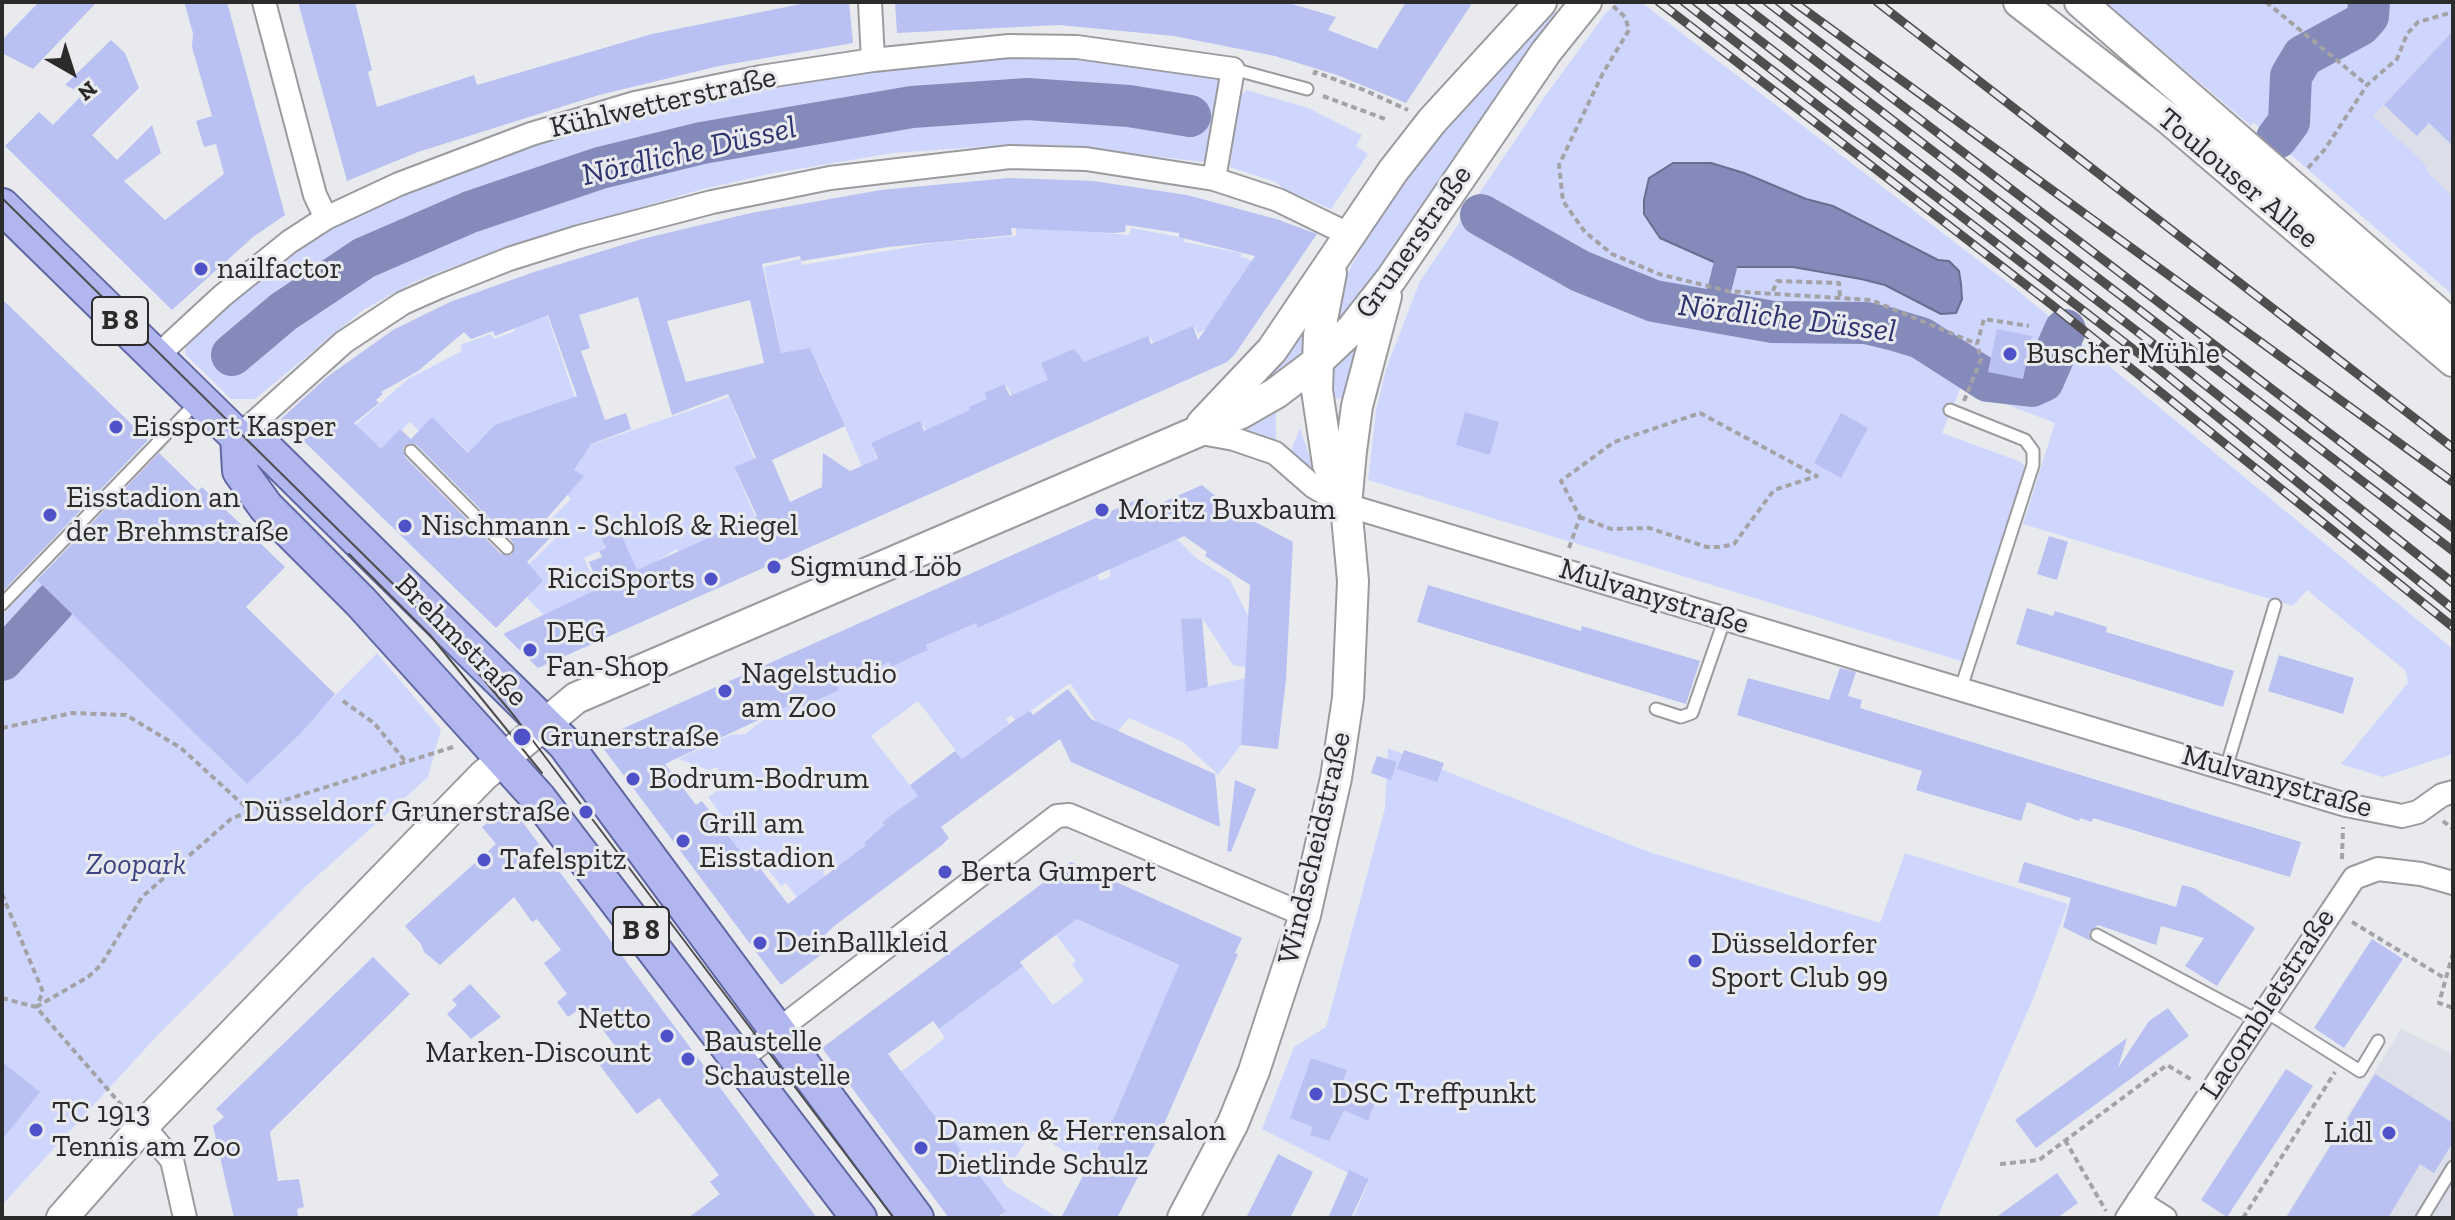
<!DOCTYPE html>
<meta charset="utf-8">
<style>
body{margin:0}
#map{position:relative;width:2455px;height:1220px;overflow:hidden;background:#e9eaee;font-family:"Zilla Slab",serif}
canvas{display:block}
.frame{position:absolute;inset:0;border:4px solid #2b2b2c;pointer-events:none}
.north{position:absolute;left:32px;top:32px;width:80px;height:80px;-webkit-text-stroke:6px #e9eaee;paint-order:stroke;rotate:141deg;font-size:22px;font-weight:700;line-height:32px;text-align:center;color:#2b2b2c}
.north::after{content:'';display:block;margin:auto;width:28px;height:36px;background:#2b2b2c;clip-path:polygon(50% 0,100% 100%,50% 72%,0 100%)}
</style>
<div id="map">
<canvas width="2455" height="1220"></canvas>
<div class="frame"></div>
<div class="north">N</div>
</div>
<script>
const ctx = document.querySelector('canvas').getContext('2d');
ctx.lineJoin = 'round';
function fill(path, color) {
  ctx.fillStyle = color;
  ctx.fill(path, 'evenodd');
}
function poly(rows) {
  const path = new Path2D();
  for (const r of rows) {
    path.moveTo(r[0], r[1]);
    for (let i = 2; i < r.length; i += 2) path.lineTo(r[i], r[i + 1]);
  }
  return path;
}
function strokePath(path, color, width, dash) {
  ctx.strokeStyle = color;
  ctx.lineWidth = width;
  ctx.lineCap = dash ? 'butt' : 'round';
  ctx.setLineDash(dash || []);
  ctx.stroke(path);
}
function label(font, color, halo, rows, align = 'center') {
  ctx.font = font + ' "Zilla Slab",serif';
  ctx.lineWidth = 6;
  ctx.setLineDash([]);
  ctx.textBaseline = 'middle';
  ctx.strokeStyle = halo;
  ctx.fillStyle = color;
  for (const [text, x, y, turn = 0] of rows) {
    ctx.save();
    ctx.translate(x, y);
    ctx.rotate((+turn || 0) * Math.PI / 180);
    ctx.textAlign = isNaN(turn) ? turn : align;
    if (halo) ctx.strokeText(text, 0, 0);
    ctx.fillText(text, 0, 0);
    ctx.restore();
  }
}
fill(poly([
 [2453,22,2453,221,2360,127],
 [2401,1029,2453,1054,2453,1218,2285,1218]
]), '#dcdee9');
fill(poly([
 [1618,2,1641,2,2012,286,2453,649,2453,754,2383,777,2341,764,2408,683,2406,671,2307,590,2293,606,2023,524,2055,423,1961,387,1942,433,2021,462,2029,472,1964,662,1368,480,1376,411,1386,369,1420,281,1541,102,1605,14],
 [2105,2,2453,2,2453,31,2373,116,2423,162,2430,175,2453,197,2453,295,2253,122,2251,126],
 [1555,12,1558,16,1333,335,1338,297,1351,266,1402,180,1441,128,1548,15],
 [1041,54,1127,61,1212,74,1222,81,1210,158,1202,162,1063,145,1006,145,893,153,774,173,703,189,505,247,414,282,363,310,255,399,231,399,185,354,186,342,264,272,331,225,401,191,519,148,658,109,874,66],
 [1247,90,1308,108,1362,135,1356,146,1368,154,1331,209,1284,189,1276,182,1230,167,1237,98],
 [1016,226,1129,235,1131,228,1185,238,1184,242,1241,253,1241,257,1253,261,1211,327,1198,333,1194,327,1165,340,1157,352,1151,338,1012,396,1007,386,987,395,990,405,930,440,923,425,872,447,879,464,864,471,819,366,786,377,764,267,800,259,802,265,933,243,1016,236],
 [547,315,575,398,474,458,447,431,433,445,410,422,380,451,353,427,408,379,462,351,460,345,491,334,494,339,515,331,514,326],
 [1307,319,1308,357,1276,382,1268,371],
 [1361,343,1348,398,1327,399,1325,377],
 [729,397,755,461,735,470,755,516,749,519,752,526,680,555,677,549,637,573,601,538,605,548,584,558,598,590,546,617,528,599,527,566,555,539,543,527,571,499,562,489,590,445],
 [1276,413,1276,443,1244,432,1244,430],
 [1300,428,1315,474,1291,451],
 [1177,539,1196,558,1230,580,1248,616,1247,667,1233,665,1202,618,1181,619,1186,691,1246,678,1241,745,1218,775,1183,742,1129,718,1118,731,1103,731,1070,683,1016,721,1011,715,1006,719,1009,724,962,759,918,701,871,736,923,802,882,821,888,829,875,833,864,841,866,845,837,867,834,864,823,872,825,876,799,900,786,883,781,886,767,868,756,872,728,835,745,823,739,815,727,823,708,797,726,784,717,767,709,770,678,759,730,735,745,734,771,714,801,700,803,705,836,685,889,662,891,666,907,660,928,650,926,645,976,623,979,628,1096,573,1100,581,1111,576,1109,568],
 [37,579,247,784,377,653,441,729,428,777,305,887,155,1038,2,1205,2,615],
 [1388,748,1649,852,1880,923,1905,853,2068,904,2033,999,1938,1216,1353,1218,1368,1183,1262,1129,1294,1047,1326,1027,1385,808],
 [1077,919,1183,967,1170,988,1115,1115,1087,1166,1033,1131,1001,1179,1007,1187,1059,1218,1003,1218,1001,1215,1006,1210,979,1179,981,1176,965,1154,959,1158,901,1072,945,1038,939,1029,1023,966,1053,1005,1084,981,1072,964,1076,961,1056,935]
]), '#cfd6fe');
const water = poly([
 [1673,163,1711,163,1744,173,1806,199,1833,206,1938,260,1949,261,1959,271,1961,284,1962,299,1956,313,1941,314,1885,285,1861,279,1793,267,1725,267,1660,238,1644,214,1644,200,1649,178,1673,163]
]);
fill(water, '#848bba');
strokePath(water, '#696e8f', 2);
strokePath(poly([
 [1714,310,1725,267]
]), '#848bba', 24);
strokePath(poly([
 [2277,138,2289,122,2291,76,2303,56,2360,25,2368,16,2369,2],
 [1481,215,1580,271,1654,301,1773,322,1866,323,1891,329,1921,338,1988,381,2032,386,2043,381,2065,330],
 [232,355,283,312,364,258,470,212,600,168,702,143,912,107,1027,99,1129,106,1190,116],
 [2,660,55,602]
]), '#848bba', 42);
fill(poly([
 [39,2,97,2,33,69,2,53,2,40],
 [184,2,227,2,285,215,253,237,172,310,5,146,39,112,53,125,83,94,65,85,111,40,125,53,139,88,92,135,117,160,152,125,161,153,124,181,165,220,224,174,216,144,204,147,196,121,212,116,192,47,193,33],
 [298,2,355,2,372,70,368,72,377,107,474,75,477,85,652,34,811,2,849,2,853,43,719,66,599,95,418,152,347,181],
 [895,2,1285,2,1336,17,1328,30,1377,49,1406,2,1473,2,1406,103,1337,75,1275,56,1174,36,1059,25,897,33],
 [2453,31,2453,146,2429,123,2417,136,2384,105],
 [1009,178,1093,181,1187,195,1276,219,1317,234,1235,354,1227,362,538,668,503,634,600,588,589,562,602,557,599,551,606,548,600,536,618,528,637,570,757,516,734,467,756,458,728,394,672,415,638,297,579,315,590,348,581,351,605,420,626,413,631,429,591,444,574,470,584,476,541,525,552,536,527,562,543,581,496,628,281,419,327,377,393,330,450,302,534,272,642,239,751,213,881,190],
 [1126,225,1179,233,1179,237,1255,256,1198,340,1193,326,1151,344,1148,336,1084,362,1074,349,1062,354,1041,363,1048,380,1010,396,1004,384,985,393,987,399,969,407,970,410,924,431,920,421,871,443,878,459,850,471,823,453,822,487,790,502,772,460,845,426,810,348,781,353,762,264,800,256,801,261,888,247,1012,235,1011,228,1113,233,1125,232],
 [750,300,764,363,686,382,667,321],
 [548,315,577,396,495,425,468,453,432,417,411,439,400,429,381,449,354,423,379,403,376,400,383,394,381,392,418,371,464,332,471,339,493,331,495,336],
 [410,443,417,445,513,542,512,555,501,554,405,457,403,448],
 [2,299,148,440,2,592],
 [1997,329,2032,336,2023,379,1988,372],
 [1465,412,1499,422,1490,455,1456,445],
 [1841,413,1868,428,1841,478,1814,463],
 [159,453,198,491,202,487,285,567,246,607,335,694,301,733,247,784,37,580],
 [1202,485,1231,509,1293,542,1286,679,1278,749,1241,745,1250,585,1205,556,1207,552,1184,536,978,628,976,623,926,645,928,650,891,667,889,662,860,675,837,685,839,690,803,706,801,700,665,764,696,805,702,801,756,872,760,868,788,904,866,845,864,842,885,825,882,822,918,796,910,785,955,751,962,759,1015,720,1030,711,1033,715,1068,689,1091,719,1215,774,1220,827,1071,762,1060,739,941,827,949,838,942,845,833,927,818,942,826,951,781,985,597,740,1145,496,1150,508],
 [2049,536,2068,542,2057,580,2037,574],
 [1428,585,1581,631,1582,626,1700,661,1686,704,1417,622],
 [2027,608,2053,616,2055,611,2107,627,2106,632,2234,671,2223,707,2016,644],
 [1202,618,1208,687,1186,692,1181,619],
 [2279,655,2354,678,2343,714,2268,691],
 [1840,668,1856,672,1848,696,1862,700,1860,708,2301,842,2290,877,2093,818,2092,822,2080,818,2079,821,2027,802,2021,821,1916,790,1922,771,1737,715,1748,678,1829,700],
 [1404,750,1444,763,1437,782,1397,769],
 [1377,756,1397,762,1391,780,1371,773],
 [1235,780,1256,789,1231,852,1227,851],
 [508,805,521,820,817,1218,688,1218,720,1194,710,1182,719,1175,659,1098,637,1114,604,1071,597,1061,616,1047,584,1006,568,1017,557,1002,567,994,544,963,561,950,537,919,532,922,514,897,440,965,424,952,421,944,405,926,496,844,482,827],
 [1071,862,1242,938,1235,953,1238,954,1158,1138,1117,1218,1061,1218,1115,1115,1179,965,1077,919,1020,962,1023,966,939,1029,933,1021,888,1054,1006,1211,996,1218,949,1218,822,1048],
 [2024,862,2176,907,2182,885,2194,888,2255,928,2217,986,2185,966,2204,938,2161,926,2156,945,2098,925,2089,932,2091,941,2063,927,2071,898,2018,882],
 [2372,939,2403,959,2344,1048,2314,1028],
 [373,957,410,994,270,1132,278,1181,299,1179,304,1207,297,1209,298,1218,234,1218,213,1126,224,1117,216,1109],
 [470,984,501,1017,471,1039,447,1014,457,1005,452,1000],
 [2168,1008,2189,1036,2036,1148,2015,1120,2127,1038,2118,1068,2149,1021],
 [1311,1058,1347,1070,1341,1086,1376,1099,1368,1121,1344,1110,1329,1141,1310,1135,1313,1127,1290,1118],
 [2,1062,40,1092,2,1140],
 [2286,1069,2313,1086,2227,1217,2201,1200],
 [2375,1074,2453,1123,2453,1142,2434,1173,2420,1164,2388,1218,2286,1218],
 [1278,1154,1313,1172,1290,1218,1246,1218],
 [1349,1170,1369,1179,1351,1218,1328,1218],
 [2057,1173,2078,1203,2057,1218,1995,1218]
]), '#b8c1f2');
const lane = poly([
 [1233,69,1307,89],
 [1950,410,2025,440,2033,451,2033,465,1961,688],
 [411,451,507,548],
 [2,604,196,403],
 [1656,709,1681,717,1692,713,1725,618],
 [2226,768,2275,605],
 [2097,935,2257,1020],
 [2265,1011,2360,1071,2378,1041],
 [2422,1218,2453,1167]
]);
const street = poly([
 [264,2,315,195,326,218],
 [870,2,873,60],
 [156,357,222,296,289,242,326,218,399,184,531,134,635,103,761,77,873,60,1009,46,1077,47,1233,69,1214,179],
 [1196,432,1234,439,1275,453,1314,487,1346,505,2346,805,2402,816,2418,812,2442,795,2453,792],
 [238,437,344,342,403,303,439,287,509,259,579,237,712,202,830,178,1010,157,1086,159,1214,179,1278,200,1350,235],
 [739,1060,1057,816,1069,815,1305,915],
 [143,1126,172,1160,185,1218],
 [2138,1201,2165,1218],
 [2127,1218,2354,878,2378,869,2421,874,2453,883]
]);
const secondary = poly([
 [2019,2,2169,119,2453,361],
 [2080,2,2453,326],
 [1331,273,1319,335,1317,390,1328,464,1345,503],
 [1202,424,1272,350,1393,171,1432,121,1541,2],
 [62,1218,143,1126,483,776,576,698,1241,413,1276,393,1317,362,1351,330,1391,279,1546,52,1586,2],
 [1183,1218,1233,1123,1254,1071,1305,915,1336,778,1348,698,1353,581,1346,505,1351,451,1357,406,1386,296]
]);
const primary = poly([
 [2,206,238,437,268,451,565,744,916,1218],
 [238,437,240,471,266,507,361,602,539,799,859,1218]
]);
strokePath(lane, '#9b9b9f', 15);
strokePath(street, '#9b9b9f', 26);
strokePath(secondary, '#9b9b9f', 34);
strokePath(primary, '#6067a2', 38);
strokePath(poly([
 [2266,2,2367,85],
 [1613,6,1625,17,1629,30,1603,73,1559,165,1563,201,1585,232,1612,254,1659,274,1728,291,1871,300,1977,344],
 [1314,75,1315,72,1364,90,1408,110],
 [1323,96,1385,119],
 [2308,168,2325,149,2367,85,2397,59,2407,34,2418,22,2453,12],
 [1773,291,1777,281,1839,283,1840,296],
 [1964,401,1981,359,1977,344,1984,319,2029,326],
 [1569,548,1580,517,1561,481,1614,442,1700,413,1817,476,1774,490,1734,544,1721,547,1707,547,1649,528,1611,529,1580,517],
 [343,701,374,723,406,762],
 [2,728,72,713,126,715,181,748,250,811,453,747],
 [2443,821,2453,829],
 [2342,859,2343,827],
 [2,894,43,992,37,1005],
 [2352,922,2446,979],
 [2453,953,2439,1003,2453,1008],
 [2,998,36,1007,124,1108],
 [36,1007,88,977,101,965,142,897,231,819,250,811],
 [2065,1140,2106,1211],
 [2000,1164,2039,1160,2167,1065,2194,1081],
 [2243,1218,2335,1072]
]), '#a3a3a6', 4, [6, 4]);
strokePath(lane, '#fff', 11);
strokePath(street, '#fff', 22);
strokePath(secondary, '#fff', 30);
strokePath(primary, '#b1b7ee', 34);
strokePath(poly([
 [2,198,454,644,515,717,894,1218],
 [349,554,430,635,542,773]
]), '#4e4e4f', 2);
const rail = poly([
 [1659,2,2052,305,2453,627],
 [1684,2,2159,369,2453,609],
 [1710,2,2169,356,2453,583],
 [1739,2,2453,551],
 [1767,2,2453,528],
 [1794,2,2453,482],
 [1877,2,2453,448]
]);
strokePath(rail, '#4e4e4f', 9);
strokePath(rail, '#e9eaee', 6, [18]);
for (const [x, y, r, color] of [
 [201,269,8,"#4f51c8"],
 [2010,354,8,"#4f51c8"],
 [116,427,8,"#4f51c8"],
 [1102,510,8,"#4f51c8"],
 [50,515,8,"#4f51c8"],
 [405,526,8,"#4f51c8"],
 [774,567,8,"#4f51c8"],
 [711,579,8,"#4f51c8"],
 [530,650,8,"#4f51c8"],
 [725,691,8,"#4f51c8"],
 [522,737,10,"#4f51c8"],
 [633,779,8,"#4f51c8"],
 [586,812,8,"#4f51c8"],
 [683,841,8,"#4f51c8"],
 [484,860,8,"#4f51c8"],
 [945,872,8,"#4f51c8"],
 [760,943,8,"#4f51c8"],
 [1695,961,8,"#4f51c8"],
 [667,1036,8,"#4f51c8"],
 [688,1059,8,"#4f51c8"],
 [1316,1094,8,"#4f51c8"],
 [36,1130,8,"#4f51c8"],
 [2389,1133,8,"#4f51c8"],
 [921,1148,8,"#4f51c8"]
]) {
  const dot = new Path2D();
  dot.arc(x, y, r, 0, 2 * Math.PI);
  ctx.fillStyle = color;
  ctx.fill(dot);
  strokePath(dot, '#e9eaee', 3);
}
for (const [x, y, w] of [
 [120,321,56],
 [641,931,56]
]) {
  const box = new Path2D();
  box.roundRect(x - w / 2, y - 24, w, 48, 6);
  ctx.fillStyle = '#e9eaee';
  ctx.fill(box);
  strokePath(box, '#2b2b2c', 2);
}
label('bold 28px', '#2b2b2c', null, [
 ["B 8",120,321],
 ["B 8",641,931]
]);
label('30px', '#2b2b2c', '#e9eaee', [
 ["Kühlwetterstraße",663,103,-13],
 ["Toulouser Allee",2238,179,40],
 ["Grunerstraße",1414,242,-55],
 ["Mulvanystraße",1654,597,17],
 ["Brehmstraße",461,641,45],
 ["Mulvanystraße",2277,782,16],
 ["Windscheidstraße",1315,848,-77],
 ["Lacombletstraße",2268,1004,-57]
]);
label('30px', '#2b2b2c', '#e9eaee', [
 ["nailfactor",217,269],
 ["Buscher Mühle",2026,354],
 ["Eissport Kasper",132,427],
 ["Eisstadion an",66,498],
 ["der Brehmstraße",66,532],
 ["Moritz Buxbaum",1118,510],
 ["Nischmann - Schloß & Riegel",421,526],
 ["Sigmund Löb",790,567],
 ["RicciSports",695,579,"right"],
 ["DEG",546,633],
 ["Fan-Shop",546,667],
 ["Nagelstudio",741,674],
 ["am Zoo",741,708],
 ["Grunerstraße",540,737],
 ["Bodrum-Bodrum",649,779],
 ["Düsseldorf Grunerstraße",570,812,"right"],
 ["Grill am",699,824],
 ["Eisstadion",699,858],
 ["Tafelspitz",500,860],
 ["Berta Gumpert",961,872],
 ["DeinBallkleid",776,943],
 ["Düsseldorfer",1711,944],
 ["Sport Club 99",1711,978],
 ["Netto",651,1019,"right"],
 ["Marken-Discount",651,1053,"right"],
 ["Baustelle",704,1042],
 ["Schaustelle",704,1076],
 ["DSC Treffpunkt",1332,1094],
 ["TC 1913",52,1113],
 ["Tennis am Zoo",52,1147],
 ["Damen & Herrensalon",937,1131],
 ["Dietlinde Schulz",937,1165],
 ["Lidl",2373,1133,"right"]
], 'left');
label('italic 30px', '#3e4481', '#e9eaee', [
 ["Zoopark",136,865]
]);
label('italic 32px', '#2f336e', '#e9eaee', [
 ["Nördliche Düssel",689,152,-13],
 ["Nördliche Düssel",1787,319,7]
]);
</script>
